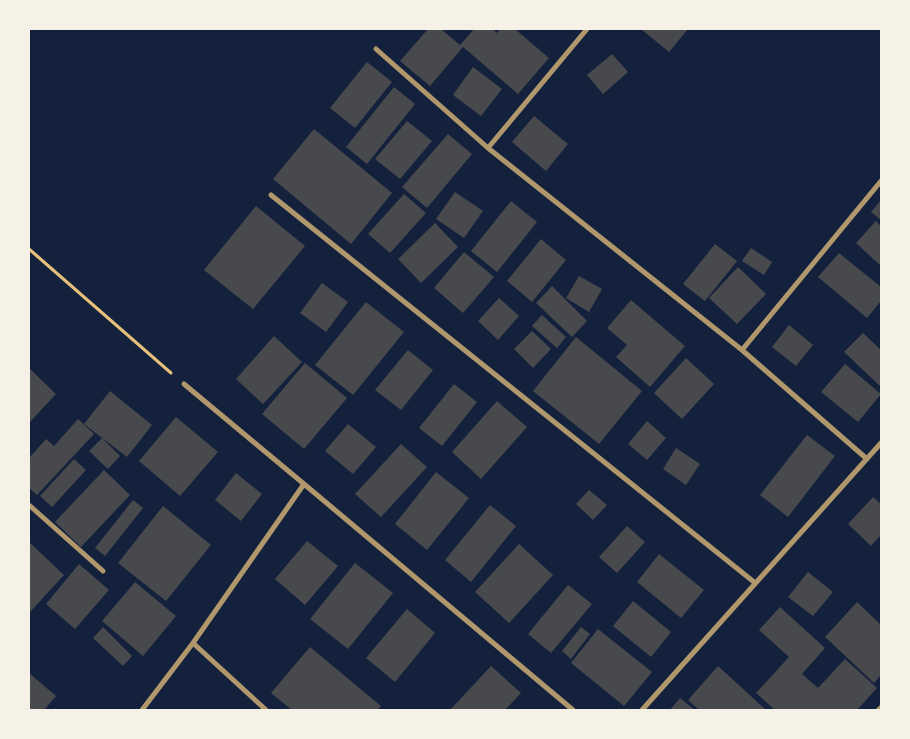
<!DOCTYPE html>
<style>
body{margin:0}
#map{position:relative;width:910px;height:739px;overflow:hidden;background:#14213d;font-family:"Source Sans 3",sans-serif}
canvas{display:block}
.frame{position:absolute;inset:0;border:30px solid #f6f1e7;pointer-events:none}
</style>
<div id="map">
<canvas width="910" height="739"></canvas>
<div class="frame"></div>
</div>
<script>
const ctx = document.querySelector('canvas').getContext('2d');
ctx.lineJoin = 'round';
function fill(path, color) {
  ctx.fillStyle = color;
  ctx.fill(path, 'evenodd');
}
function poly(rows) {
  const path = new Path2D();
  for (const r of rows) {
    path.moveTo(r[0], r[1]);
    for (let i = 2; i < r.length; i += 2) path.lineTo(r[i], r[i + 1]);
  }
  return path;
}
function strokePath(path, color, width, dash) {
  ctx.strokeStyle = color;
  ctx.lineWidth = width;
  ctx.lineCap = dash ? 'butt' : 'round';
  ctx.setLineDash(dash || []);
  ctx.stroke(path);
}
fill(poly([
 [428,29,441,29,460,45,474,29,492,29,497,33,500,29,515,29,549,58,518,94,463,47,430,86,400,61],
 [641,29,688,29,669,52],
 [612,54,628,72,603,94,587,75],
 [367,62,392,82,355,128,330,108],
 [473,67,502,89,481,116,453,95],
 [394,87,415,104,367,164,346,147],
 [534,116,568,144,546,171,512,142],
 [407,121,432,141,400,179,375,159],
 [314,129,392,193,351,244,273,179],
 [448,134,472,154,427,208,402,187],
 [455,192,483,211,464,238,436,219],
 [404,194,426,213,390,253,368,234],
 [881,200,881,220,871,212],
 [511,201,537,222,497,272,471,251],
 [256,206,305,246,253,309,204,270],
 [876,221,881,226,881,266,856,243],
 [435,223,458,247,421,283,398,259],
 [541,239,566,260,532,302,507,281],
 [715,244,737,261,705,301,683,284],
 [751,248,772,262,764,275,742,261],
 [464,252,494,277,463,313,434,288],
 [839,253,881,287,881,301,867,318,818,277],
 [738,267,766,294,737,324,709,298],
 [579,276,602,289,589,312,566,298],
 [322,283,348,302,326,332,300,313],
 [552,286,587,321,572,337,536,303],
 [499,298,519,316,498,340,478,321],
 [631,300,685,346,650,387,616,357,627,345,607,328],
 [366,302,404,332,353,395,315,365],
 [542,315,566,337,557,348,532,326],
 [789,325,813,345,796,366,772,347],
 [532,331,551,349,533,368,514,349],
 [863,333,881,350,881,387,844,352],
 [274,336,302,362,263,404,236,379],
 [576,337,642,391,599,444,533,391],
 [408,350,433,370,401,410,375,390],
 [686,358,714,384,682,419,654,393],
 [305,363,347,398,304,449,262,414],
 [845,364,881,394,858,422,821,392],
 [29,368,56,394,29,423],
 [454,384,477,402,442,446,419,428],
 [110,391,152,425,127,457,84,424],
 [497,401,527,427,481,479,452,452],
 [176,417,218,452,180,496,139,461],
 [78,419,94,434,37,495,29,488,29,458,46,439,54,446],
 [647,421,666,438,647,460,628,444],
 [348,424,376,447,353,474,325,451],
 [807,435,835,456,788,517,760,495],
 [102,438,120,456,108,469,89,451],
 [401,444,427,467,381,517,355,494],
 [676,448,700,464,686,485,663,469],
 [74,459,86,470,52,507,40,496],
 [104,470,130,495,81,547,55,522],
 [436,472,469,498,427,550,395,524],
 [236,473,262,494,241,521,215,500],
 [589,490,607,505,593,520,576,504],
 [873,497,881,504,881,537,880,536,871,546,848,524],
 [133,500,143,508,105,556,95,548],
 [490,505,516,526,471,582,445,560],
 [163,506,211,545,166,601,118,563],
 [627,526,645,542,617,573,599,557],
 [307,541,338,566,305,605,275,579],
 [29,542,64,575,29,613],
 [519,544,553,575,509,623,475,592],
 [659,554,704,590,681,618,637,582],
 [355,563,393,593,348,649,310,619],
 [79,564,109,590,75,629,46,604],
 [808,572,833,592,813,616,788,597],
 [135,582,176,616,143,656,102,621],
 [568,585,592,604,551,653,528,634],
 [633,601,671,632,651,657,613,626],
 [857,602,881,625,881,675,874,683,825,637],
 [780,607,825,648,802,674,818,688,845,659,877,688,857,710,775,710,756,693,789,657,759,630],
 [407,609,435,633,395,682,366,658],
 [103,627,132,656,123,666,93,638],
 [581,627,590,634,571,659,562,651],
 [598,629,652,672,624,706,571,663],
 [310,647,381,706,377,710,292,710,271,693],
 [491,666,521,693,505,710,450,710],
 [718,666,766,710,699,710,688,700],
 [29,673,56,696,44,710,29,710],
 [680,698,695,710,670,710]
]), '#48494c');
strokePath(poly([
 [29,249,171,373]
]), '#e5c07b', 3);
strokePath(poly([
 [878,710,881,707]
]), '#b1986c', 4.5);
strokePath(poly([
 [376,49,488,148,742,350,867,459],
 [488,148,587,29],
 [271,195,754,582],
 [742,350,881,181],
 [304,484,573,710],
 [29,505,103,571],
 [193,643,266,710],
 [142,710,193,643,304,484,184,384],
 [642,710,881,443]
]), '#b1986c', 5);
</script>
